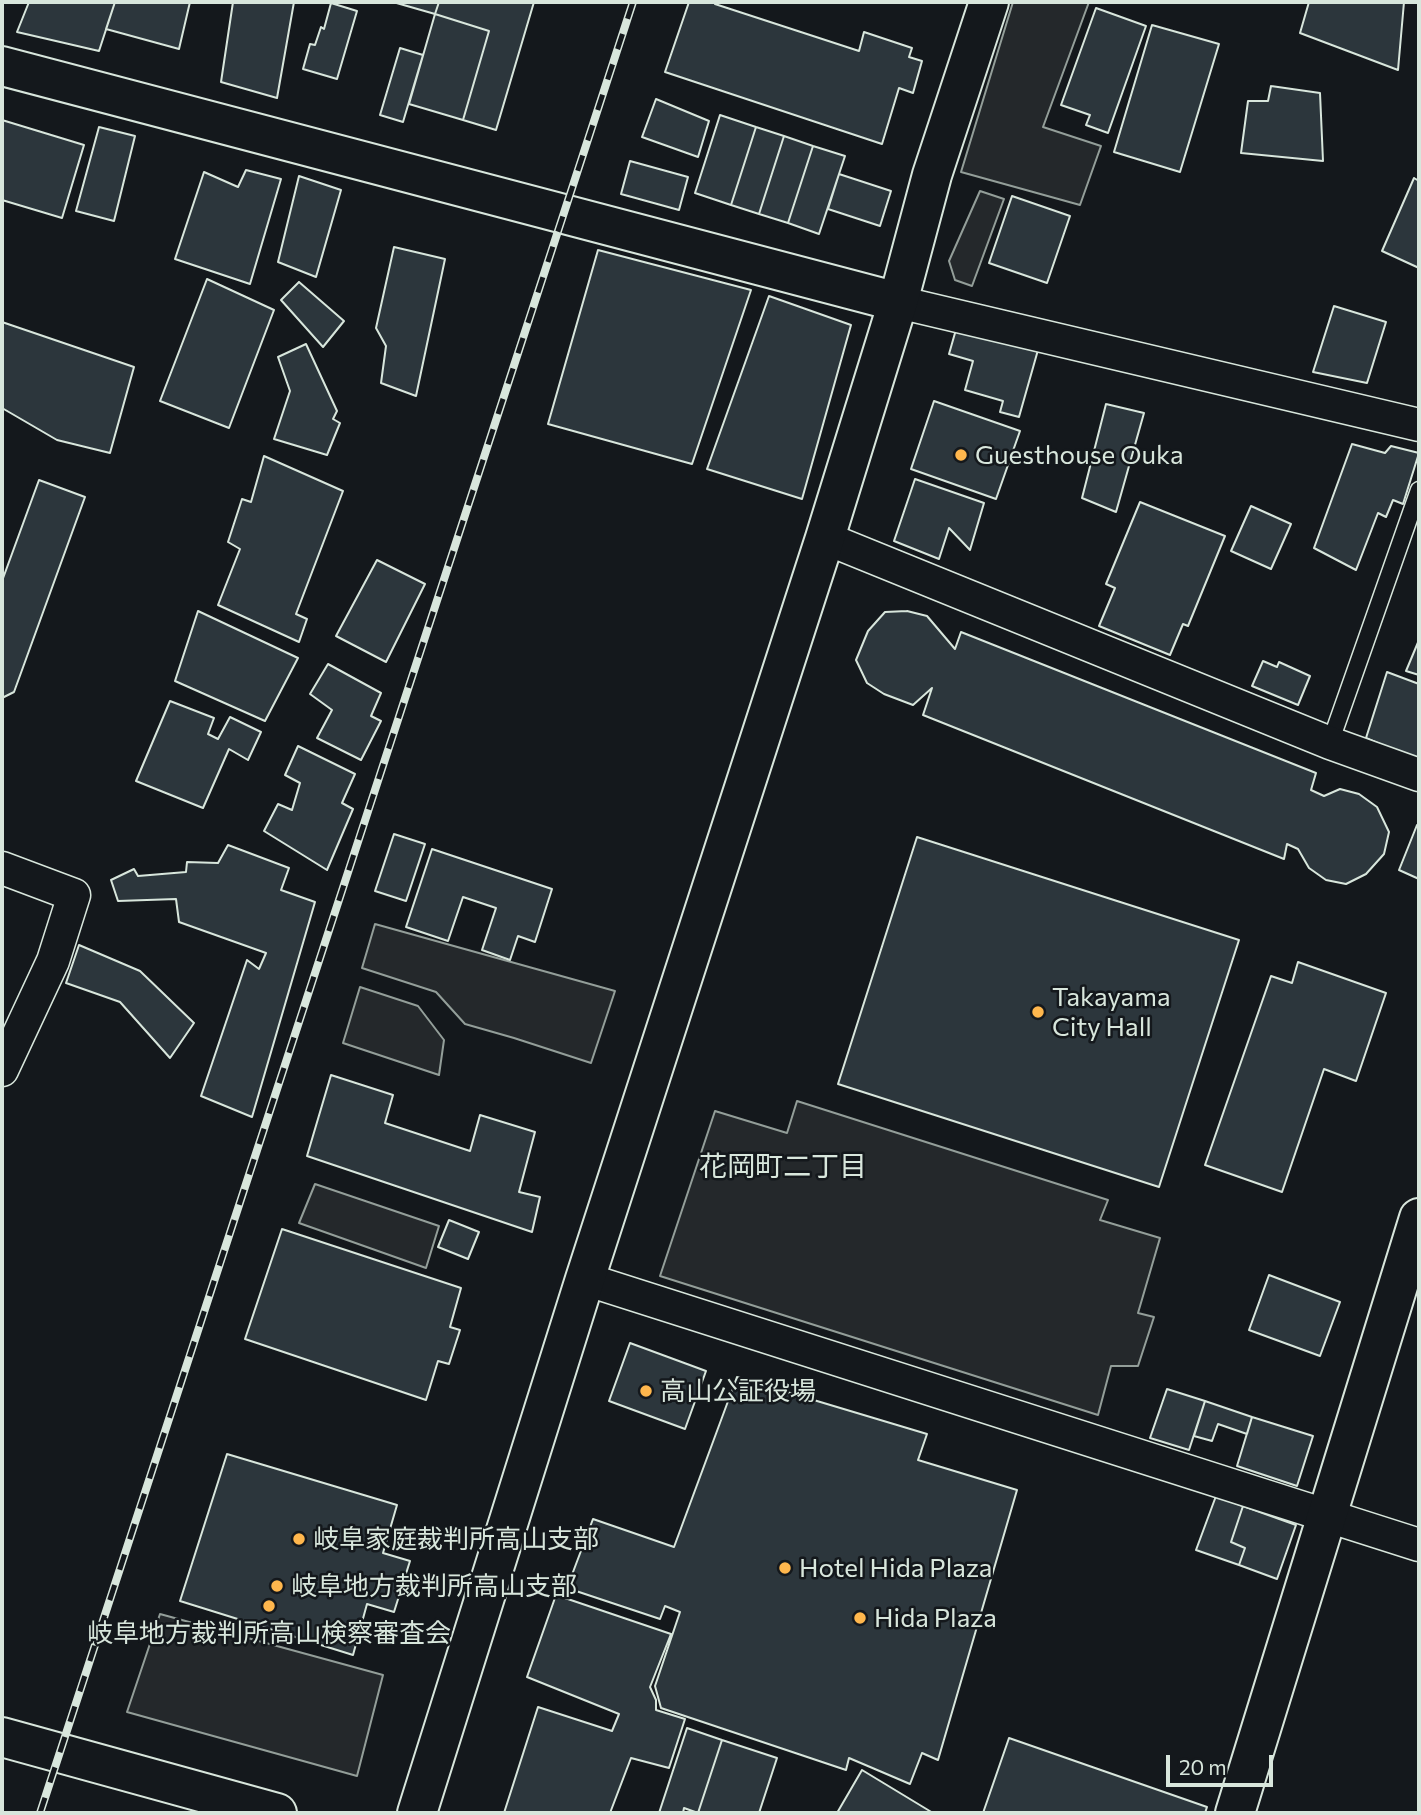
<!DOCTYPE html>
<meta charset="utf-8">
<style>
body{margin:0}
#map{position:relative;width:1421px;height:1815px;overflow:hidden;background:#14181c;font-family:Commissioner,sans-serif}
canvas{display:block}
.frame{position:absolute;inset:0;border:4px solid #d8e6dc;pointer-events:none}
.scale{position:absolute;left:1166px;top:1755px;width:107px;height:32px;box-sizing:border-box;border:4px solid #d8e6dc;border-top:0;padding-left:9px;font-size:21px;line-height:24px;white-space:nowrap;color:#d8e6dc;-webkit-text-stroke:5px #14181c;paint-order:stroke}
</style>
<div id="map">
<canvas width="1421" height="1815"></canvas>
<div class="frame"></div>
<div class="scale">20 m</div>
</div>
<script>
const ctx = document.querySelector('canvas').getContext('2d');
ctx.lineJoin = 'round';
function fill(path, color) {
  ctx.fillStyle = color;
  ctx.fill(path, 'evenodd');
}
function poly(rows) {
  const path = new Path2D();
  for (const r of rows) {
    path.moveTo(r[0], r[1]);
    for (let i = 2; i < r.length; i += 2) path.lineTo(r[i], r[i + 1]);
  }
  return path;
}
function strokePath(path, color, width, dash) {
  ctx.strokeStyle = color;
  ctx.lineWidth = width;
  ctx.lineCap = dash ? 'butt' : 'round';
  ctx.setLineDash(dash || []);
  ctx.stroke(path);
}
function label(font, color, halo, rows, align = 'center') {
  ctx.font = font + ' Commissioner,"Noto Sans JP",sans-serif';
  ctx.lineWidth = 5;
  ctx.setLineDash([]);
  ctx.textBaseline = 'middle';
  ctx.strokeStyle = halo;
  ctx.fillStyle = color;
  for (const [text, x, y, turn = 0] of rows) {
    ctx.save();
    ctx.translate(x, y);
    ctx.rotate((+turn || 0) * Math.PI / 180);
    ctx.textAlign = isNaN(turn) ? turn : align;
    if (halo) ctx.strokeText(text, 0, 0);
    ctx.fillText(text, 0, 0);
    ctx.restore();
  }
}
const parking = poly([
 [1013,2,1089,2,1043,127,1101,146,1080,205,961,172,1013,2],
 [980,191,1004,199,972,286,955,280,949,261,980,191],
 [375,924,615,991,591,1063,514,1038,465,1024,436,992,362,968,375,924],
 [360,987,418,1006,444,1040,439,1075,343,1043,360,987],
 [797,1101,1108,1200,1100,1220,1160,1238,1138,1313,1154,1317,1138,1366,1111,1366,1098,1415,660,1276,715,1111,787,1133,797,1101],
 [315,1184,439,1226,426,1268,299,1223,315,1184],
 [160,1614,383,1675,357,1776,127,1712,160,1614]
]);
fill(parking, '#24282b');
strokePath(parking, '#939e99', 2);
const building = poly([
 [29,2,115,2,99,51,17,32,29,2],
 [115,2,190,2,179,49,106,29,115,2],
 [233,2,294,2,277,98,221,82,233,2],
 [393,2,439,2,435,14,393,2],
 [439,2,534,2,496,130,463,120,489,31,435,14,439,2],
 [689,2,716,2,715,4,859,51,864,32,912,48,909,57,922,61,913,93,899,88,882,144,665,72,689,2],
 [1309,2,1404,2,1398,70,1300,33,1309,2],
 [331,3,357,11,337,79,303,69,310,44,315,45,321,27,324,29,331,3],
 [1096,8,1146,26,1108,133,1086,125,1090,115,1061,105,1096,8],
 [435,14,489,31,463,120,409,104,435,14],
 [1152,25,1219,44,1180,172,1114,152,1152,25],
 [400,48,423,55,403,122,380,115,400,48],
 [1271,86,1320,93,1323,161,1241,153,1248,101,1268,101,1271,86],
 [656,99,709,121,698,157,642,137,656,99],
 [720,115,756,127,731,205,695,193,720,115],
 [2,120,84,145,62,218,2,200,2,120],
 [99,127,135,136,114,221,76,211,99,127],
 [756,127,784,136,759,214,731,205,756,127],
 [784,136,813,146,788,223,759,214,784,136],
 [813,146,845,156,819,234,788,223,813,146],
 [630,161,688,177,679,210,621,194,630,161],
 [246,170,281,179,250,284,175,259,204,172,238,187,246,170],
 [839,174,891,191,880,226,828,209,839,174],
 [299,176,341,190,316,277,278,262,299,176],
 [1414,178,1419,181,1419,268,1382,251,1414,178],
 [1012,196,1070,216,1047,283,989,263,1012,196],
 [394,247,445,259,416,396,381,383,386,346,376,328,394,247],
 [598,250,751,290,692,464,548,424,598,250],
 [207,279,274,310,229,428,160,401,207,279],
 [299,282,344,321,323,347,281,300,299,282],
 [769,296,851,325,802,499,707,469,769,296],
 [1334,306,1386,322,1367,383,1313,372,1334,306],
 [2,322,134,367,110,453,57,440,2,408,2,322],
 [957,326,1038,350,1019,417,1000,412,1003,401,965,390,973,361,949,354,957,326],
 [306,344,337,411,333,419,340,423,327,455,274,439,290,391,278,357,306,344],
 [934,401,1020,431,996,499,911,469,934,401],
 [1106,404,1144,413,1116,512,1082,498,1106,404],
 [1352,444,1385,453,1391,446,1419,453,1403,504,1393,500,1386,517,1378,513,1356,570,1314,548,1352,444],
 [264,456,343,491,296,614,307,619,299,642,218,605,240,549,228,542,242,499,251,502,264,456],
 [915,479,984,503,970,550,949,528,939,559,894,541,915,479],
 [39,480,85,497,14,692,2,698,2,581,39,480],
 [1140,502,1225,536,1188,626,1183,624,1170,655,1099,626,1115,588,1106,584,1140,502],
 [1251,506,1291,524,1271,569,1231,551,1251,506],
 [377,560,425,584,386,662,336,636,377,560],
 [198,611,298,658,265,721,175,681,198,611],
 [907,611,927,616,955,649,961,632,1316,773,1311,790,1324,796,1340,789,1359,794,1377,807,1389,832,1384,854,1366,874,1346,884,1326,880,1309,868,1298,849,1287,844,1284,859,923,715,932,688,913,705,884,694,867,683,856,660,868,631,885,612,907,611],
 [1419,640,1419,675,1406,671,1419,640],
 [1263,661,1277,667,1279,662,1310,676,1298,705,1252,686,1263,661],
 [328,664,381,693,371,716,381,721,361,760,317,738,332,710,310,694,328,664],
 [1387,672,1419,684,1419,761,1366,738,1387,672],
 [170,701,214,718,208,734,218,739,230,717,261,732,248,760,229,749,203,808,136,781,170,701],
 [298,746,355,774,342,803,353,809,327,870,264,831,278,804,292,810,300,783,285,775,298,746],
 [1417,825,1419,826,1419,879,1399,870,1417,825],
 [394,834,425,844,406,901,375,891,394,834],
 [917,837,1239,940,1159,1187,838,1084,917,837],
 [228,845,289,868,281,890,315,902,252,1117,201,1096,247,960,259,969,266,953,179,922,176,899,118,901,111,880,134,869,138,876,186,872,187,862,218,863,228,845],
 [432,849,552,889,535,942,518,936,510,960,482,950,496,908,463,897,448,941,406,927,432,849],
 [79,945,140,971,194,1023,170,1058,120,1002,66,983,79,945],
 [1298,962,1386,993,1356,1081,1324,1069,1282,1192,1205,1165,1271,976,1292,983,1298,962],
 [331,1075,393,1095,385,1123,470,1151,480,1115,535,1132,519,1192,540,1197,532,1232,307,1156,331,1075],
 [449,1220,479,1232,468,1259,438,1247,449,1220],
 [282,1229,461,1288,450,1327,460,1330,449,1364,438,1361,426,1400,245,1339,282,1229],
 [1269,1275,1340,1302,1320,1356,1249,1330,1269,1275],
 [630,1343,706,1371,685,1429,609,1401,630,1343],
 [737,1377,927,1434,918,1460,1017,1490,938,1760,922,1753,910,1784,849,1758,846,1770,661,1708,655,1686,680,1612,665,1606,660,1619,567,1588,593,1519,674,1547,737,1377],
 [1167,1389,1205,1401,1189,1450,1150,1438,1167,1389],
 [1205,1401,1252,1417,1247,1434,1218,1424,1212,1441,1194,1436,1205,1401],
 [1252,1417,1313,1436,1297,1486,1237,1466,1252,1417],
 [227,1454,397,1505,383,1553,410,1561,394,1612,367,1604,353,1655,180,1601,227,1454],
 [1216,1496,1243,1506,1231,1542,1245,1548,1239,1565,1196,1550,1216,1496],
 [1243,1506,1296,1525,1277,1579,1239,1565,1245,1548,1231,1542,1243,1506],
 [556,1595,671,1634,650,1687,656,1700,656,1710,685,1719,669,1768,631,1758,610,1813,504,1813,538,1707,612,1731,619,1714,527,1677,556,1595],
 [687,1728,722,1740,698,1813,684,1808,683,1813,659,1813,687,1728],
 [1009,1738,1207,1807,1205,1813,983,1813,1009,1738],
 [722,1740,777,1758,759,1813,698,1813,722,1740],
 [862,1770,933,1813,837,1813,862,1770]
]);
fill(building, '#2c363c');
strokePath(building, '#d8e6dc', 2);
const lane = poly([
 [1330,743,1419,490]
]);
const street = poly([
 [898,302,1419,425],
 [825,538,1330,743,1419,775],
 [2,868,74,895,53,961,2,1070],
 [585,1279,1419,1545]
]);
const secondary = poly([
 [2,66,898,302],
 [2,1737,277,1813],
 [417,1813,585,1279,825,538,898,302,932,175,989,2],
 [1235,1813,1419,1218]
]);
strokePath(lane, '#d8e6dc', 19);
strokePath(street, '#d8e6dc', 35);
strokePath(secondary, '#d8e6dc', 42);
strokePath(lane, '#14181c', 16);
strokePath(street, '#14181c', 32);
strokePath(secondary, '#14181c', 38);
const rail = poly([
 [40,1813,633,2]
]);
strokePath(rail, '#d8e6dc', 8);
strokePath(rail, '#14181c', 5, [16]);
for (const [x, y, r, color] of [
 [961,455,7,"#ffb74d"],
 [1038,1012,7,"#ffb74d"],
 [646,1391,7,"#ffb74d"],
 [299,1539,7,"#ffb74d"],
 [785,1568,7,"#ffb74d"],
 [277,1586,7,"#ffb74d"],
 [269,1606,7,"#ffb74d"],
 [860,1618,7,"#ffb74d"]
]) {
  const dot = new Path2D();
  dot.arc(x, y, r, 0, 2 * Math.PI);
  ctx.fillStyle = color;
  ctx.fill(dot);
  strokePath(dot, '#14181c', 2.5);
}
label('26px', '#d8e6dc', '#14181c', [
 ["Guesthouse Ouka",975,455],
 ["Takayama",1052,997],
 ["City Hall",1052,1027],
 ["高山公証役場",660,1391],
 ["岐阜家庭裁判所高山支部",313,1539],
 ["Hotel Hida Plaza",799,1568],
 ["岐阜地方裁判所高山支部",291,1586],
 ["Hida Plaza",874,1618],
 ["岐阜地方裁判所高山検察審査会",269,1633,"center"]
], 'left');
label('28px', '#d8e6dc', '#14181c', [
 ["花岡町二丁目",783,1167]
]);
</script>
